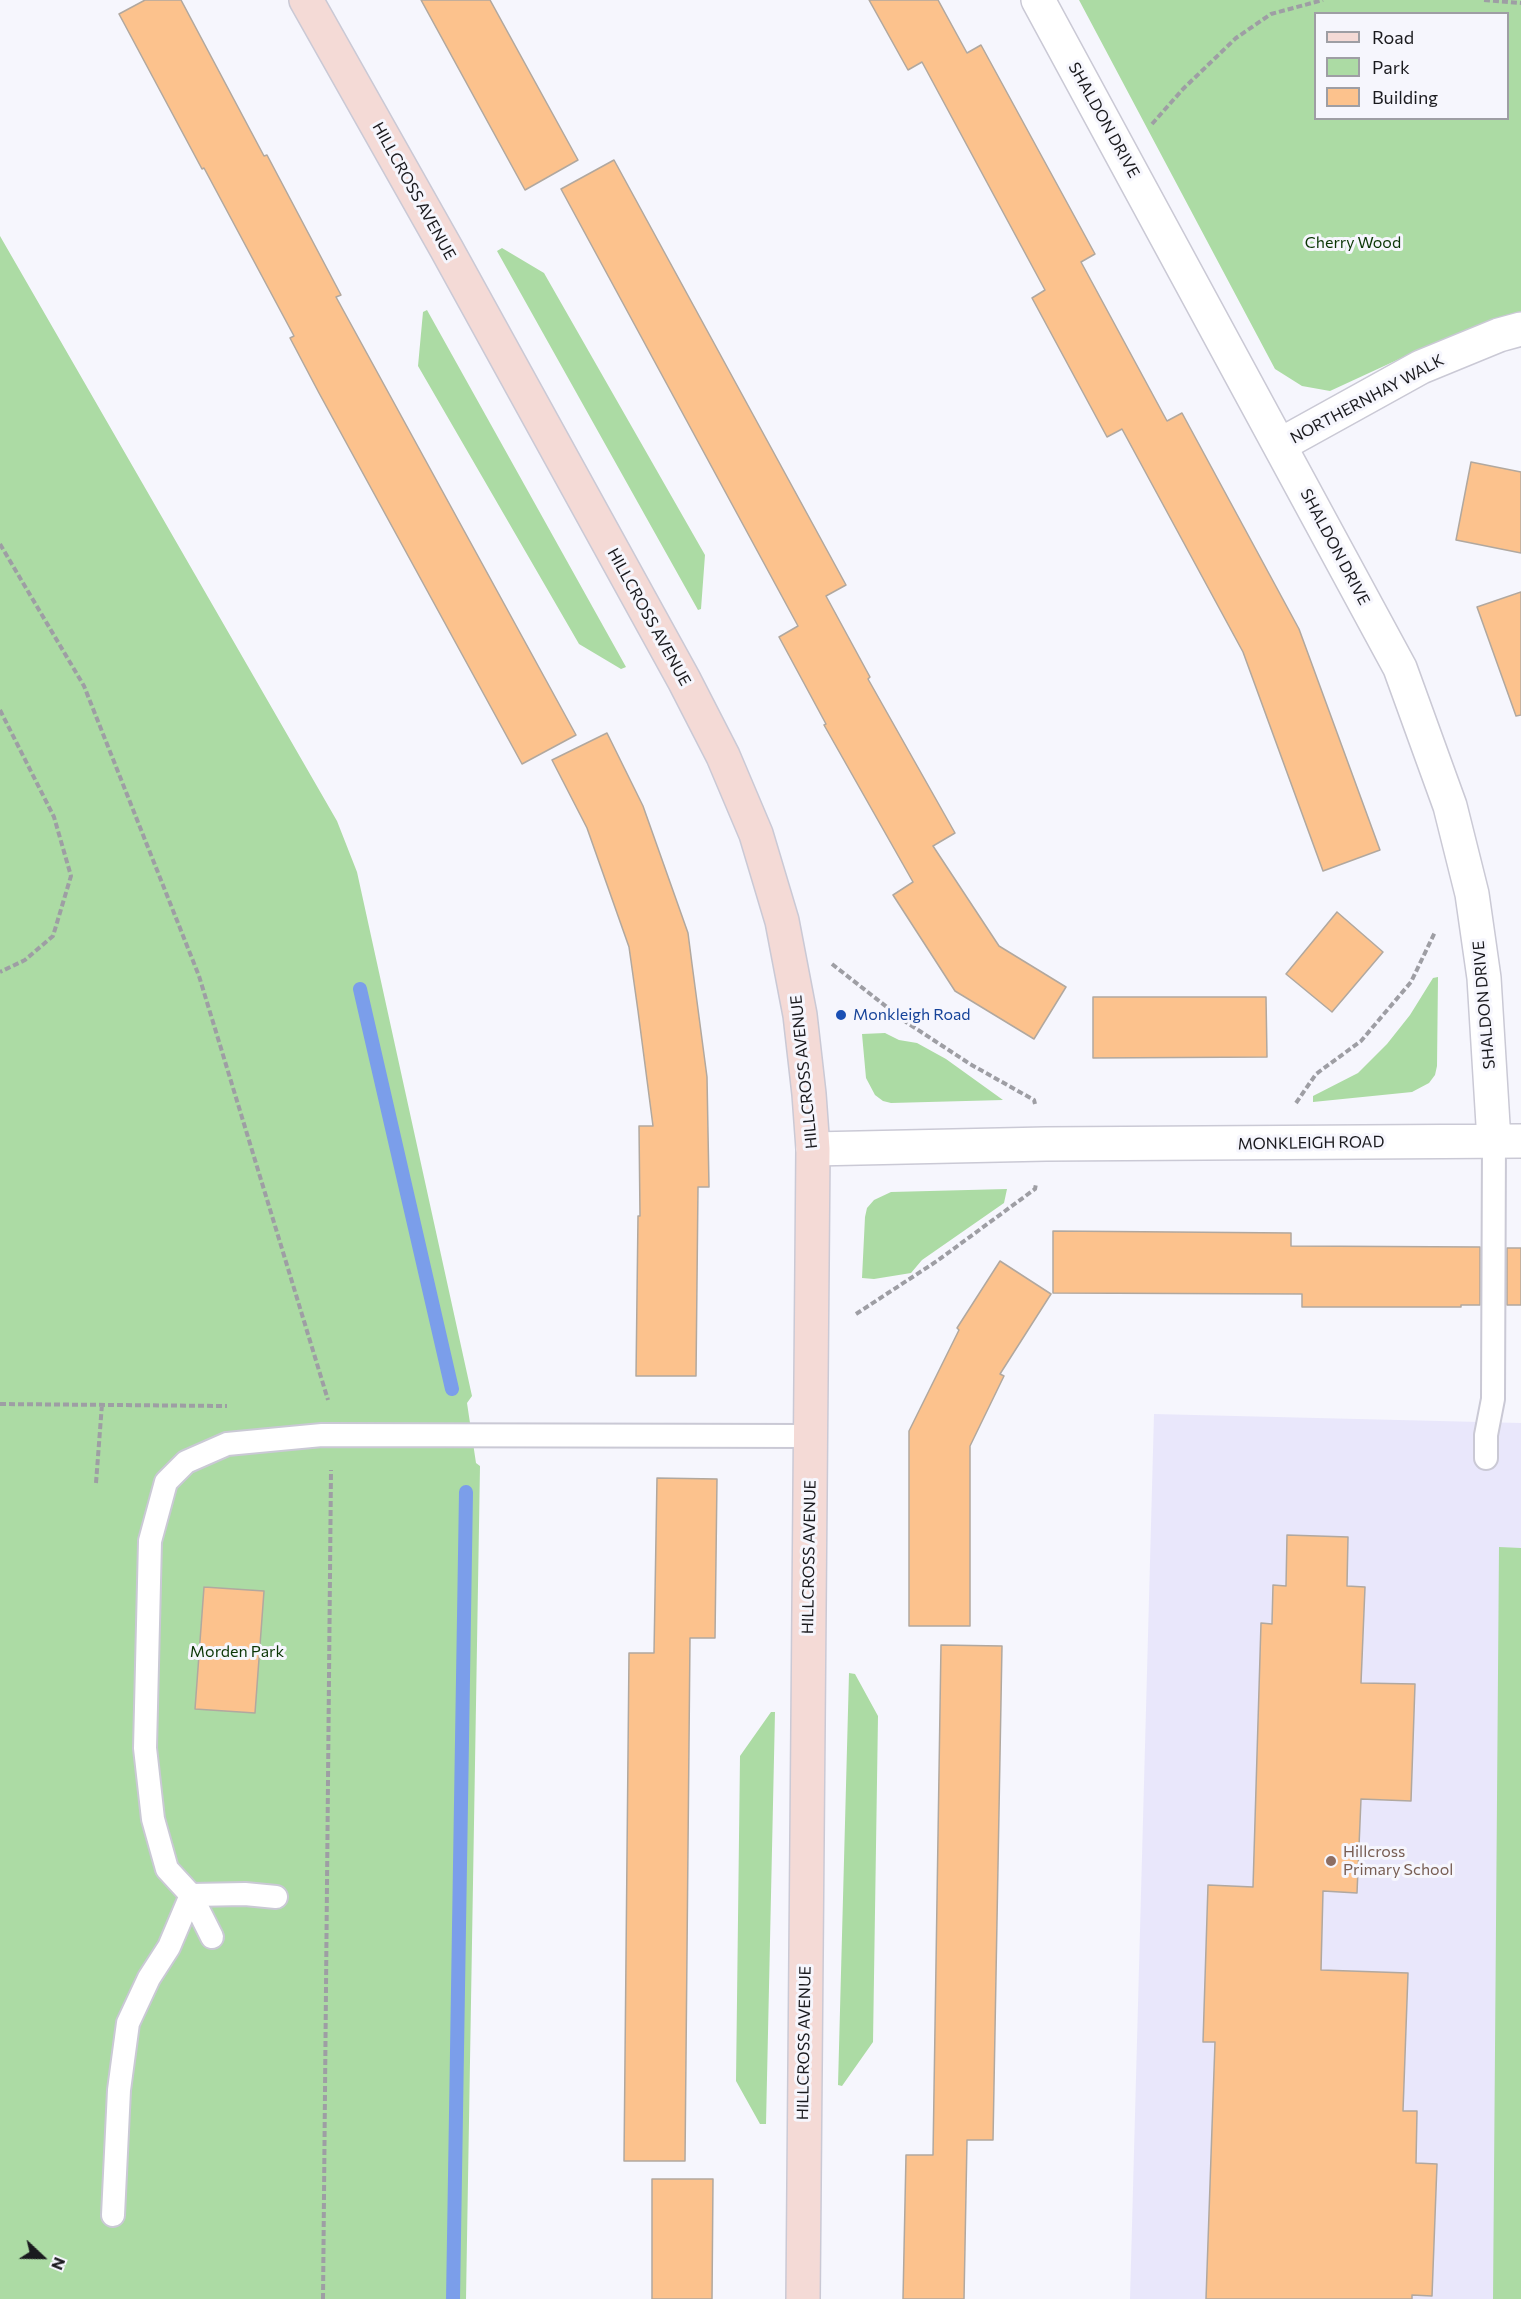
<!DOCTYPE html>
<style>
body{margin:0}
#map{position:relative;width:1521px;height:2299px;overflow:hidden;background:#f6f6fd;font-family:Commissioner,sans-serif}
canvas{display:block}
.legend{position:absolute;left:1314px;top:12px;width:195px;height:108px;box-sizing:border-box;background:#f6f6fd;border:2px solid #9e9ea4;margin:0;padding:8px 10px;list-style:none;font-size:18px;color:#1a1a1e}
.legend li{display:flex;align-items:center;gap:12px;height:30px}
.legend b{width:30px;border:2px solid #9e9ea4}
.north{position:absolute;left:12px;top:2227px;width:60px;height:60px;-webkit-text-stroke:4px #f6f6fd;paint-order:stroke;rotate:112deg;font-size:16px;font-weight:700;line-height:24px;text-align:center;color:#1a1a1e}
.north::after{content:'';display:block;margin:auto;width:21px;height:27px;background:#1a1a1e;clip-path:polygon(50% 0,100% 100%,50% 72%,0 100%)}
</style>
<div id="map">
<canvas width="1521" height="2299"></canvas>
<ul class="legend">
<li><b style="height:8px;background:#f4dad6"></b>Road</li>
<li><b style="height:16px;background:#acdba4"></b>Park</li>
<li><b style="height:16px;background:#fcc28d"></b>Building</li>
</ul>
<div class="north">N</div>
</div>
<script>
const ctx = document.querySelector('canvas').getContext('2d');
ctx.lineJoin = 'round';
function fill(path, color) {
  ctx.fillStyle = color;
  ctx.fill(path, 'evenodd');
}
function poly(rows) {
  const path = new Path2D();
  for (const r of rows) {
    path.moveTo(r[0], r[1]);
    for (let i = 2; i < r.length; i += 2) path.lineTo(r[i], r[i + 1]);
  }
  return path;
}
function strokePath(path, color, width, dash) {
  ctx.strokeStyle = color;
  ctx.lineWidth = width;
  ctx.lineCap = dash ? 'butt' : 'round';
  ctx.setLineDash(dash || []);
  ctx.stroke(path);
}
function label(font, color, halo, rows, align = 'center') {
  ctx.font = font + ' Commissioner,sans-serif';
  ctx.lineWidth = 6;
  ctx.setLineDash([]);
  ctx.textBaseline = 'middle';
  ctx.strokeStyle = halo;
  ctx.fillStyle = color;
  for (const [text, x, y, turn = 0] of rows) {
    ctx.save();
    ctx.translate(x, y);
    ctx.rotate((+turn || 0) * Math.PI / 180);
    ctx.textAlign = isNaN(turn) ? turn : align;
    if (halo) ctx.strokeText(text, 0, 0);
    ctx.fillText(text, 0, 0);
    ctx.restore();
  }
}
fill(poly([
 [1154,1414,1521,1423,1521,2299,1130,2299]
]), '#e9e7fb');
fill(poly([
 [1079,0,1521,0,1521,317,1434,343,1330,391,1302,386,1275,369],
 [1316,14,1508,14,1508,118,1316,118],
 [0,236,337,821,357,872,472,1396,467,1403,476,1463,480,1466,466,2299,0,2299],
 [502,248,544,273,705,555,701,609,698,610,497,251],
 [427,310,626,667,621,669,579,644,418,366,423,312],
 [1438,977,1437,1066,1435,1075,1429,1083,1412,1092,1313,1102,1313,1096,1358,1073,1387,1044,1410,1015,1433,978],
 [885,1033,899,1040,917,1043,946,1059,1003,1100,891,1103,883,1101,875,1095,866,1078,862,1034],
 [1007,1189,1004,1203,922,1260,911,1273,874,1279,862,1278,865,1217,867,1208,874,1200,891,1192],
 [1499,1547,1521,1548,1521,2299,1493,2299],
 [849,1673,855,1674,878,1716,873,2042,842,2086,838,2085],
 [771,1712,775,1712,766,2124,760,2124,736,2081,740,1756]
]), '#acdba4');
strokePath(poly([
 [360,989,452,1389],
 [453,2299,466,1492]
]), '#7b9eea', 14);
const building = poly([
 [145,0,181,0,264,156,267,155,341,295,336,297,576,735,522,764,319,393,290,338,294,336,204,168,202,169,119,14,145,0],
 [421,0,490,0,578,160,525,190,421,0],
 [869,0,938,0,967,53,981,45,1095,254,1081,262,1167,421,1182,413,1299,629,1380,850,1323,871,1243,652,1122,429,1107,437,1032,298,1045,290,922,62,908,70,869,0],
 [614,160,846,585,826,596,870,677,868,679,955,833,933,846,999,946,1066,987,1034,1039,955,991,893,895,913,882,824,725,826,724,779,637,798,626,561,189,614,160],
 [1471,462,1521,472,1521,553,1456,540,1471,462],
 [1521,592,1521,715,1516,716,1477,607,1521,592],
 [607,733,643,806,688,933,692,964,707,1077,709,1187,698,1187,696,1376,636,1376,638,1216,640,1216,639,1126,653,1126,638,1011,629,947,587,828,552,760,607,733],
 [1337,912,1383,952,1332,1012,1286,974,1337,912],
 [1093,997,1266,997,1267,1057,1093,1058,1093,997],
 [1053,1231,1291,1233,1291,1246,1480,1247,1480,1305,1461,1305,1461,1307,1302,1307,1302,1294,1053,1293,1053,1231],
 [1507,1248,1521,1248,1521,1305,1507,1305,1507,1248],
 [1000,1261,1051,1294,1000,1374,1004,1376,970,1446,970,1626,909,1626,909,1431,959,1330,957,1328,1000,1261],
 [657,1478,717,1479,715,1638,690,1638,685,2161,624,2161,629,1653,654,1653,657,1478],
 [1287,1535,1348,1537,1347,1586,1365,1587,1361,1683,1415,1684,1411,1801,1361,1799,1357,1893,1323,1891,1321,1970,1408,1973,1403,2111,1417,2111,1416,2163,1437,2164,1432,2296,1412,2295,1412,2299,1206,2299,1215,2042,1203,2042,1208,1885,1253,1887,1261,1623,1272,1624,1273,1585,1286,1586,1287,1535],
 [204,1587,264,1591,255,1713,195,1709,204,1587],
 [941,1645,1002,1646,993,2140,967,2140,964,2299,903,2299,906,2155,933,2155,941,1645],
 [652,2179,713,2179,712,2299,652,2299,652,2179]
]);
fill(building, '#fcc28d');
strokePath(building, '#b1a89f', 1.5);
const lane = poly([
 [1486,1458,1486,1435,1493,1399,1494,1141],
 [212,1937,191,1895,245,1894,276,1897],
 [113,2215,119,2090,128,2023,149,1978,169,1947,191,1895,167,1869,153,1819,145,1748,150,1541,166,1482,186,1462,227,1444,322,1435,811,1436]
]);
const street = poly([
 [1038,0,1400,668,1450,806,1472,894,1484,978,1494,1141],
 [1280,445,1421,367,1499,335,1521,329],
 [813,1149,1046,1144,1521,1141]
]);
const secondary = poly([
 [306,0,446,248,684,680,723,756,756,834,782,921,800,1015,809,1094,813,1149,803,2299]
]);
strokePath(lane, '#cac9d5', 26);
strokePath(street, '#cac9d5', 36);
strokePath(secondary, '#cac9d5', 36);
strokePath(poly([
 [1484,0,1521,3],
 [1152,124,1183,89,1236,38,1271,14,1323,0],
 [0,544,84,686,199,976,328,1400],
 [0,710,54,817,71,876,53,936,25,960,0,972],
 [832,964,906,1022,970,1064,1034,1100,1035,1104],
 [1296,1103,1316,1074,1361,1041,1411,982,1435,932],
 [856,1314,937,1261,1035,1189,1036,1184],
 [0,1404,227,1406],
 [96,1483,102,1404],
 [323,2299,331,1470]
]), '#9e9ea4', 4, [6, 3]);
strokePath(lane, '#fff', 22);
strokePath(street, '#fff', 33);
strokePath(secondary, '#f4dad6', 33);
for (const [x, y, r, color] of [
 [841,1015,6,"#1a4fb4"],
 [1331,1861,6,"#8d6e63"]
]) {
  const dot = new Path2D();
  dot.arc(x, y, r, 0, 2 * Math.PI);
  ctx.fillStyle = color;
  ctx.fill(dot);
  strokePath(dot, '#f6f6fd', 2);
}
label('16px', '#1a1a1e', '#f6f6fd', [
 ["SHALDON DRIVE",1104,120,61],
 ["HILLCROSS AVENUE",414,191,61],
 ["NORTHERNHAY WALK",1367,399,-28],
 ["SHALDON DRIVE",1335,547,62],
 ["HILLCROSS AVENUE",649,617,61],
 ["SHALDON DRIVE",1484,1005,-95],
 ["HILLCROSS AVENUE",804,1072,-96],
 ["MONKLEIGH ROAD",1311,1143,-1],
 ["HILLCROSS AVENUE",809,1557,-89],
 ["HILLCROSS AVENUE",804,2043,-89]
]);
label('16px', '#0b3605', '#f6f6fd', [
 ["Cherry Wood",1353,243],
 ["Morden Park",237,1652]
]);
label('16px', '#164399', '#f6f6fd', [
 ["Monkleigh Road",853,1015]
], 'left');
label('16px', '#785e54', '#f6f6fd', [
 ["Hillcross",1343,1852],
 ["Primary School",1343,1870]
], 'left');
</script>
